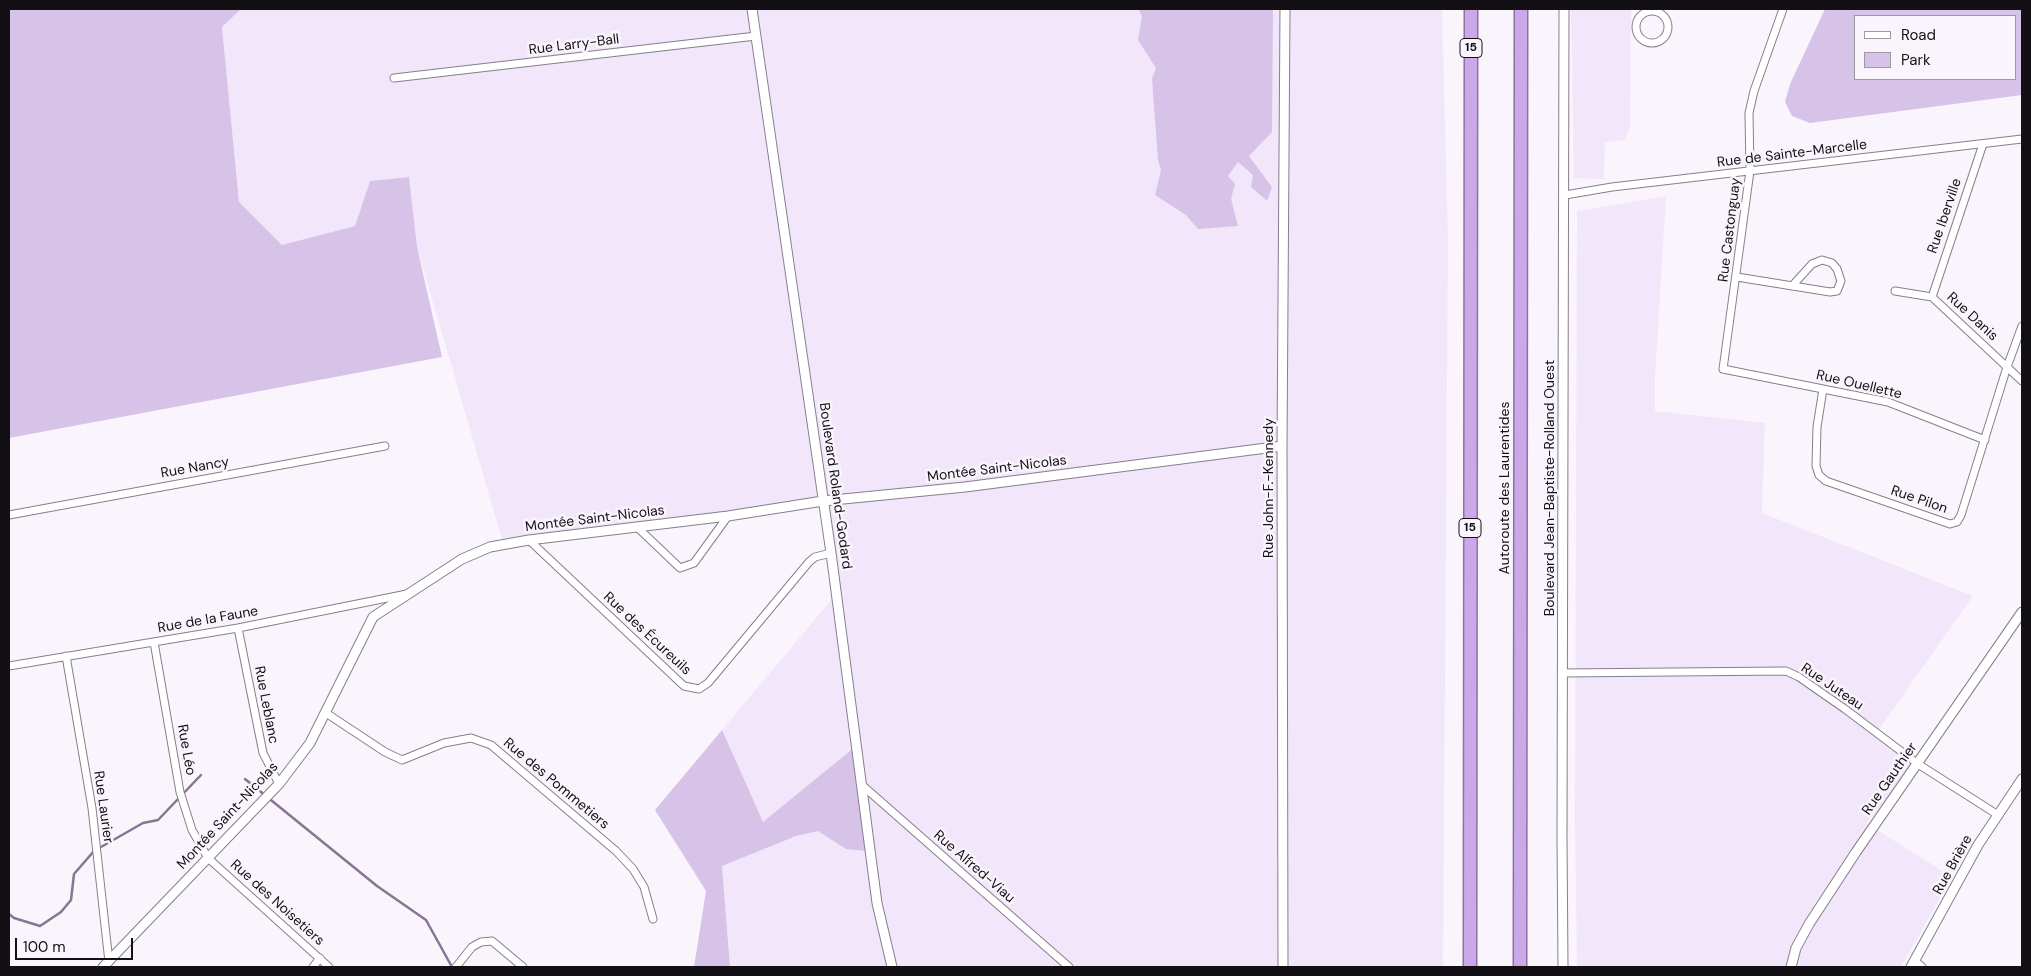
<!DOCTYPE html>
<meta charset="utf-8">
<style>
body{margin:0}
#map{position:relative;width:2031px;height:976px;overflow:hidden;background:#faf5fd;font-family:"DM Sans",sans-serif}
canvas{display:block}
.frame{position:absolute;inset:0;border:10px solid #121014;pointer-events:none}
.legend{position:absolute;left:1854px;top:15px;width:162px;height:65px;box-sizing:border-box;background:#faf5fd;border:1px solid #9d99a0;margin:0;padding:6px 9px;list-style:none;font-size:15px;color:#121014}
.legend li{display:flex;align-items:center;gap:10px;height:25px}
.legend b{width:25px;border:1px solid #9d99a0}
.scale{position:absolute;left:15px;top:938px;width:118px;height:22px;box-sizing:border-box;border:2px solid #121014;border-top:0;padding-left:6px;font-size:15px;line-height:18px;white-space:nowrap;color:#121014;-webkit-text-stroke:4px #faf5fd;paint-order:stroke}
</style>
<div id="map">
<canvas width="2031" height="976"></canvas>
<div class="frame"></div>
<ul class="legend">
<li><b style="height:6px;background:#fff"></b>Road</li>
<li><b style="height:14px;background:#d7c2e8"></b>Park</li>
</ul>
<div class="scale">100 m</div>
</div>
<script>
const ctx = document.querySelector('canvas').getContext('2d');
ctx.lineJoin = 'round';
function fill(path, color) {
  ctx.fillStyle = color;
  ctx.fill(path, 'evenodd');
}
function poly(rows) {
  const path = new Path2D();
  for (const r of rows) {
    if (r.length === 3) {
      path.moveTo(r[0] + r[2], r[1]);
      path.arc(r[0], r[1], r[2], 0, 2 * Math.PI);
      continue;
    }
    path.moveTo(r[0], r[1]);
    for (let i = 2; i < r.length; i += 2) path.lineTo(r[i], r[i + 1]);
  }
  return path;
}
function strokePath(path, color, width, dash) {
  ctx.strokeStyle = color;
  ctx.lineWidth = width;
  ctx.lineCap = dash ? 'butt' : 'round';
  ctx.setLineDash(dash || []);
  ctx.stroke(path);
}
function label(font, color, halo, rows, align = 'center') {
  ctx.font = font + ' "DM Sans",sans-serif';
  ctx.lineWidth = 5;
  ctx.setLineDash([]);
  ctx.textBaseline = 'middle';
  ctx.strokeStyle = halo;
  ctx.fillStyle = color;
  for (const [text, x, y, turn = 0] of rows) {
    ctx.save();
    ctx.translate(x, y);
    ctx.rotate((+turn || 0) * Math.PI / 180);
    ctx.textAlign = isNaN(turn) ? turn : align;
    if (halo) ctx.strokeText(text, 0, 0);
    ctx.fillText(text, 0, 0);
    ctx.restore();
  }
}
fill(poly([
 [241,9,1442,9,1448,240,1443,967,730,967,722,866,768,847,722,730,832,599,823,501,503,543,417,247,408,177,370,181,355,226,282,245,239,202,222,27],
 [1571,9,1631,9,1630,127,1625,140,1605,142,1604,179,1574,178],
 [1666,196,1655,377,1655,411,1765,423,1762,513,1973,596,1877,732,1922,764,1866,823,1952,877,1901,967,1577,967,1575,820,1577,211]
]), '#f1e6fa');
fill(poly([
 [9,9,241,9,222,27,239,202,282,245,355,226,370,181,409,177,417,247,442,357,9,438],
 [1138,9,1273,9,1272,132,1249,156,1272,187,1267,201,1251,187,1253,175,1238,162,1228,176,1235,184,1231,199,1238,226,1198,229,1186,215,1155,195,1161,170,1158,160,1152,79,1156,68,1138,40,1142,16],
 [1825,9,2022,9,2022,95,1810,123,1792,116,1785,102,1790,84],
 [1855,16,2015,16,2015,79,1855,79],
 [722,730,763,822,855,747,868,851,846,849,818,831,796,836,722,866,730,967,694,967,706,891,655,810]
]), '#d7c2e8');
strokePath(poly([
 [245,779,377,886,426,920,452,967],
 [9,914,14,918,40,926,61,912,71,900,74,874,94,851,143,823,158,820,201,775]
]), '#867593', 2.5);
const minor = poly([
 [1783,9,1754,91,1749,113,1750,171,1723,369,1888,402,1985,440],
 [1652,27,16],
 [394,78,756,36],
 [1565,195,1612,187,2022,139],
 [1737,277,1830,292,1837,291,1841,281,1837,269,1832,263,1822,260,1812,264,1792,286],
 [1895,291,1932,297,2022,381],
 [1932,297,1983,144],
 [1823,389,1817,427,1816,466,1819,475,1826,481,1950,524,1957,522,1961,515,2007,367,2022,326],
 [9,515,385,446],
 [637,527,680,568,694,563,728,516],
 [529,540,684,686,699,689,708,683,809,562,815,557,831,553],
 [238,628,263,753,279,784],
 [154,642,180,792,192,830,208,858,329,967],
 [66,656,92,808,109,962],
 [9,666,238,628,407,594],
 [1563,673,1786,671,1799,677,1845,709,1918,764,1998,815],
 [326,713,385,752,402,760,444,743,471,738,491,745,616,851,633,869,644,887,653,919],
 [863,786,1069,967],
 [1915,961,1922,967],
 [313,967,320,958],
 [456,967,472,947,481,942,492,941,523,967]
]);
const tertiary = poly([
 [752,9,831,553,877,903,892,967],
 [103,967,279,784,310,743,373,617,462,559,490,547,529,540,728,516,823,501,965,487,1282,446],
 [1283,967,1282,446,1285,9],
 [1563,967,1562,838,1564,9],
 [1791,967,1796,948,1809,924,1856,852,2022,612],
 [1911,967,1978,845,2022,779]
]);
const motorway = poly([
 [1470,967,1471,9],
 [1520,967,1521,9]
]);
strokePath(minor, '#857f8b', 9);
strokePath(tertiary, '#857f8b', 11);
strokePath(motorway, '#8c739e', 15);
strokePath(minor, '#fff', 7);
strokePath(tertiary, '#fff', 9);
strokePath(motorway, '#cda8e9', 12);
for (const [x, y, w] of [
 [1471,48,22],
 [1470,528,22]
]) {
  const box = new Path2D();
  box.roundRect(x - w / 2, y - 9.5, w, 19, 4);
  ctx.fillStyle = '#faf5fd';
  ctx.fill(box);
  strokePath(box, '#121014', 1);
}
label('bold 12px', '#121014', null, [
 ["15",1471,48],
 ["15",1470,528]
]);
label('14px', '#121014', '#faf5fd', [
 ["Rue Larry-Ball",574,45,-7],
 ["Rue de Sainte-Marcelle",1792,154,-7],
 ["Rue Iberville",1945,216,-71],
 ["Rue Castonguay",1730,230,-83],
 ["Rue Danis",1972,317,43],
 ["Rue Ouellette",1859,385,13],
 ["Rue Nancy",195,468,-10],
 ["Montée Saint-Nicolas",997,469,-7],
 ["Boulevard Roland-Godard",835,486,82],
 ["Rue John-F.-Kennedy",1269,488,-90],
 ["Autoroute des Laurentides",1505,488,-90],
 ["Boulevard Jean-Baptiste-Rolland Ouest",1550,488,-90],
 ["Rue Pilon",1919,500,19],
 ["Montée Saint-Nicolas",595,519,-7],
 ["Rue de la Faune",208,620,-10],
 ["Rue des Écureuils",647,634,43],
 ["Rue Juteau",1832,687,34],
 ["Rue Leblanc",266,705,79],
 ["Rue Léo",186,750,80],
 ["Rue Gauthier",1890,779,-55],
 ["Rue des Pommetiers",556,784,40],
 ["Rue Laurier",103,807,82],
 ["Montée Saint-Nicolas",228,816,-47],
 ["Rue Brière",1953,865,-61],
 ["Rue Alfred-Viau",974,867,41],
 ["Rue des Noisetiers",277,903,42]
]);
</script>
